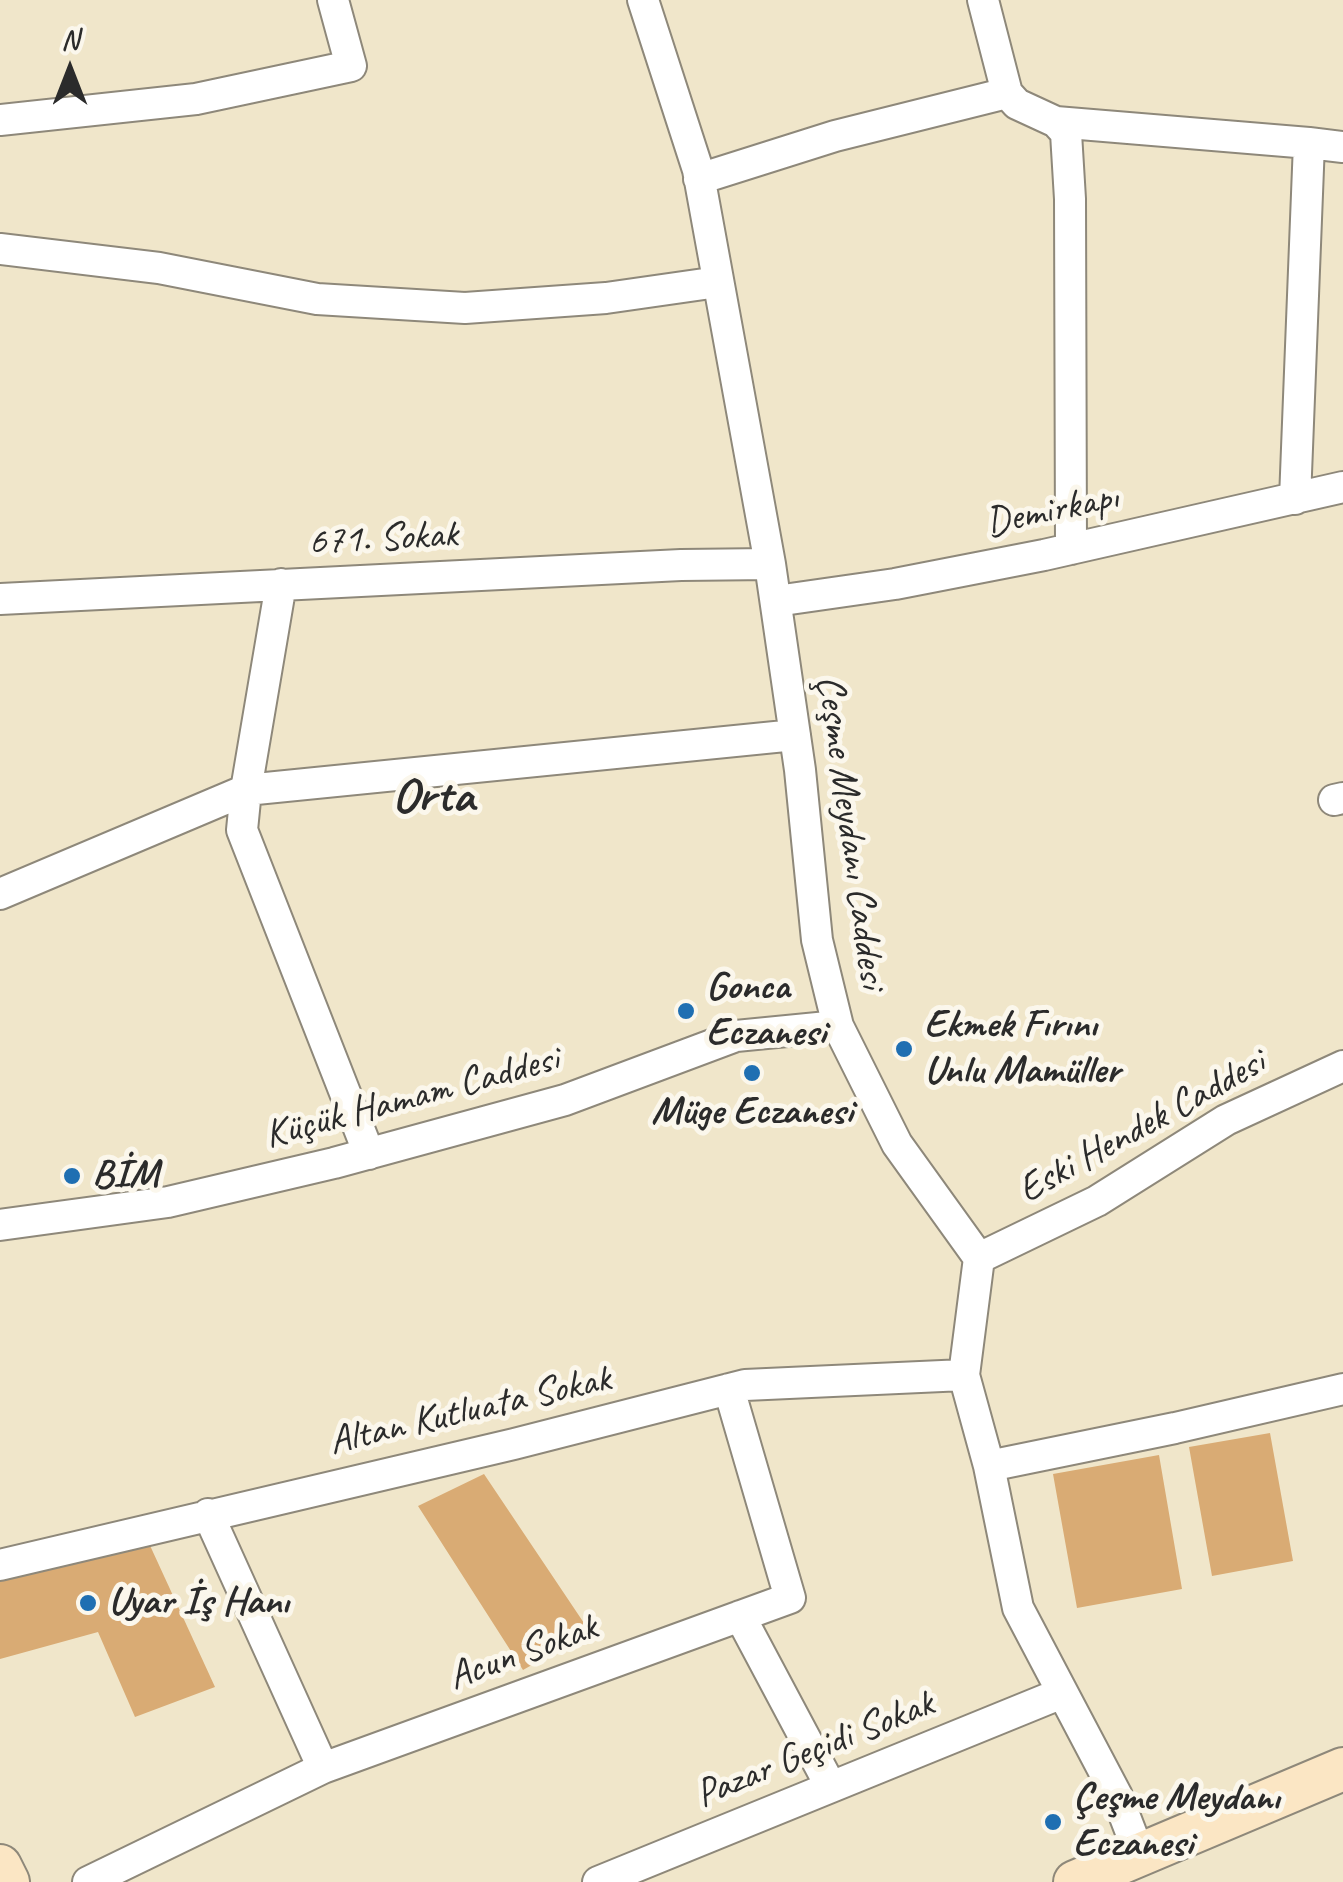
<!DOCTYPE html>
<meta charset="utf-8">
<style>
body{margin:0}
#map{position:relative;width:1343px;height:1882px;overflow:hidden;background:#f0e6ca;font-family:Caveat,sans-serif}
canvas{display:block}
.north{position:absolute;left:20px;top:20px;width:100px;height:100px;-webkit-text-stroke:8px #fbf7ec;paint-order:stroke;rotate:0deg;font-size:28px;font-weight:700;line-height:40px;text-align:center;color:#2b2b2b}
.north::after{content:'';display:block;margin:auto;width:35px;height:45px;background:#2b2b2b;clip-path:polygon(50% 0,100% 100%,50% 72%,0 100%)}
</style>
<div id="map">
<canvas width="1343" height="1882"></canvas>
<div class="north">N</div>
</div>
<script>
const ctx = document.querySelector('canvas').getContext('2d');
ctx.lineJoin = 'round';
function fill(path, color) {
  ctx.fillStyle = color;
  ctx.fill(path, 'evenodd');
}
function poly(rows) {
  const path = new Path2D();
  for (const r of rows) {
    path.moveTo(r[0], r[1]);
    for (let i = 2; i < r.length; i += 2) path.lineTo(r[i], r[i + 1]);
  }
  return path;
}
function strokePath(path, color, width, dash) {
  ctx.strokeStyle = color;
  ctx.lineWidth = width;
  ctx.lineCap = dash ? 'butt' : 'round';
  ctx.setLineDash(dash || []);
  ctx.stroke(path);
}
function label(font, color, halo, rows, align = 'center') {
  ctx.font = font + ' Caveat,sans-serif';
  ctx.lineWidth = 10;
  ctx.setLineDash([]);
  ctx.textBaseline = 'middle';
  ctx.strokeStyle = halo;
  ctx.fillStyle = color;
  for (const [text, x, y, turn = 0] of rows) {
    ctx.save();
    ctx.translate(x, y);
    ctx.rotate((+turn || 0) * Math.PI / 180);
    ctx.textAlign = isNaN(turn) ? turn : align;
    if (halo) ctx.strokeText(text, 0, 0);
    ctx.fillText(text, 0, 0);
    ctx.restore();
  }
}
fill(poly([
 [1270,1433,1293,1561,1212,1576,1189,1447],
 [1159,1455,1182,1589,1077,1608,1053,1474],
 [484,1474,590,1632,523,1670,418,1506],
 [147,1539,215,1687,135,1717,98,1632,0,1659,0,1574]
]), '#d9ab74');
const street = poly([
 [643,0,698,170,770,564,800,770,817,940,838,1026,897,1144,979,1258,964,1375,989,1466,1018,1608,1117,1796,1140,1856],
 [983,0,1007,93,1017,104,1056,122,1066,133,1070,199,1071,549],
 [0,120,196,99,351,66,333,0],
 [1056,122,1309,143],
 [699,179,835,136,1007,93],
 [0,249,159,268,317,299,465,308,606,298,718,282],
 [1295,499,1309,143,1343,147],
 [281,584,246,790,242,830,369,1154],
 [0,599,681,565,770,564],
 [776,601,895,584,1044,555,1343,487],
 [1334,800,1343,798],
 [0,894,246,790,795,735],
 [0,1225,168,1202,334,1163,565,1100,736,1036,838,1026],
 [979,1258,1097,1201,1226,1120,1343,1066],
 [989,1466,1175,1428,1343,1389],
 [208,1514,323,1768],
 [0,1565,514,1444,745,1385,964,1375],
 [740,1616,831,1787],
 [88,1882,323,1768,790,1598,729,1389],
 [598,1882,1062,1693]
]);
const secondary = poly([
 [0,1866,8,1882],
 [1075,1882,1343,1769]
]);
strokePath(street, '#8e887a', 34);
strokePath(secondary, '#8e887a', 46);
strokePath(street, '#fff', 30);
strokePath(secondary, '#fbe6c4', 42);
for (const [x, y, r, color] of [
 [686,1011,10,"#1f6fb2"],
 [904,1049,10,"#1f6fb2"],
 [752,1073,10,"#1f6fb2"],
 [72,1176,10,"#1f6fb2"],
 [88,1603,10,"#1f6fb2"],
 [1053,1822,10,"#1f6fb2"]
]) {
  const dot = new Path2D();
  dot.arc(x, y, r, 0, 2 * Math.PI);
  ctx.fillStyle = color;
  ctx.fill(dot);
  strokePath(dot, '#fbf7ec', 4);
}
label('40px', '#2b2b2b', '#fbf7ec', [
 ["Demirkapı",1052,511,-12],
 ["671. Sokak",383,539,-3],
 ["Çeşme Meydanı Caddesi",850,832,82],
 ["Küçük Hamam Caddesi",412,1098,-15],
 ["Eski Hendek Caddesi",1142,1127,-29],
 ["Altan Kutluata Sokak",470,1411,-13],
 ["Acun Sokak",523,1653,-20],
 ["Pazar Geçidi Sokak",815,1750,-22]
]);
label('bold 40px', '#2b2b2b', '#fbf7ec', [
 ["Gonca",706,988],
 ["Eczanesi",706,1034],
 ["Ekmek Fırını",924,1026],
 ["Unlu Mamüller",924,1072],
 ["Müge Eczanesi",752,1113,"center"],
 ["BİM",92,1176],
 ["Uyar İş Hanı",108,1603],
 ["Çeşme Meydanı",1073,1799],
 ["Eczanesi",1073,1845]
], 'left');
label('bold 50px', '#2b2b2b', '#fbf7ec', [
 ["Orta",433,798]
]);
</script>
